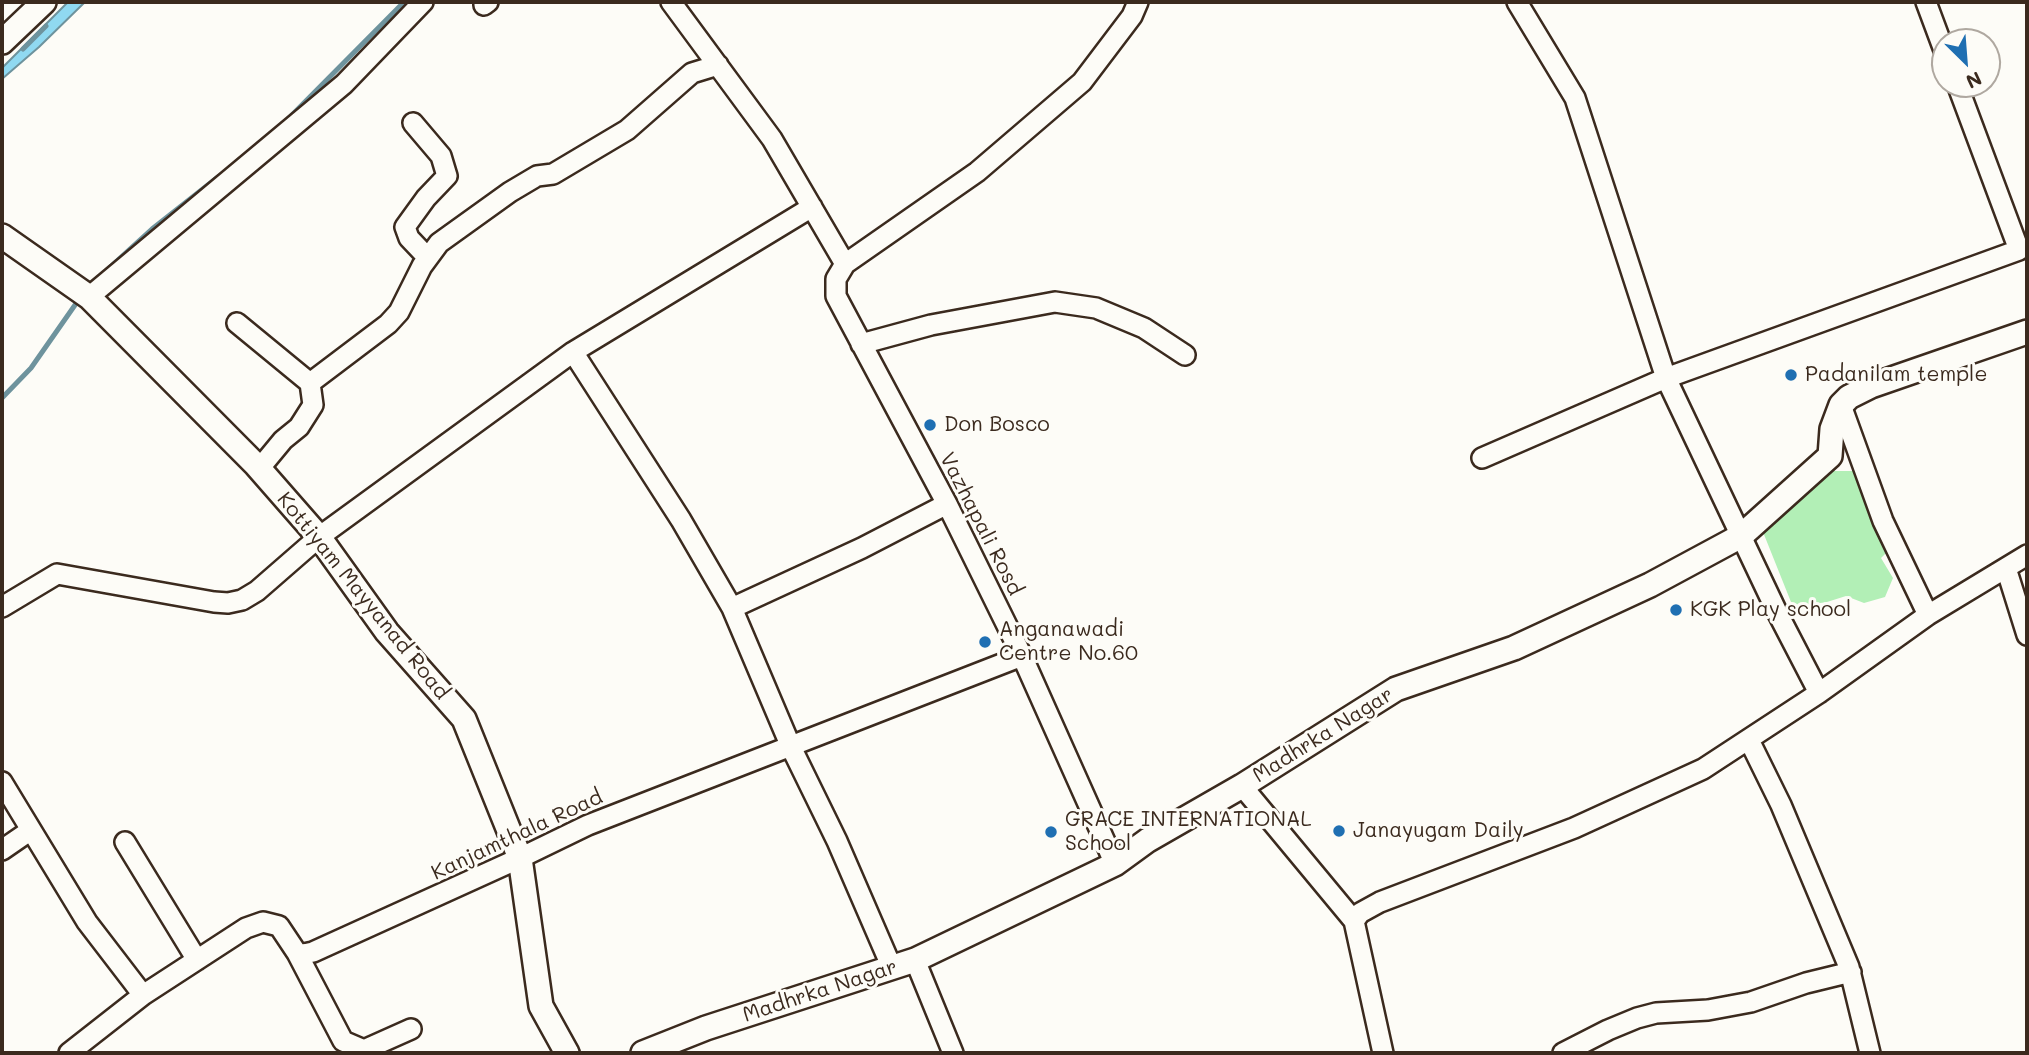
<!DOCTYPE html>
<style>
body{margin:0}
#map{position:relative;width:2029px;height:1055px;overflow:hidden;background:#fdfcf7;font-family:Mali,sans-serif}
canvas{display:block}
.frame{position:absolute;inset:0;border:4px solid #3b2a1e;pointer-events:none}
.north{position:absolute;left:1931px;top:28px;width:70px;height:70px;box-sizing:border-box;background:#fdfcf7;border:2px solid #afa8a0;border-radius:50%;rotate:155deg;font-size:19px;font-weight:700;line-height:28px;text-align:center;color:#3b2a1e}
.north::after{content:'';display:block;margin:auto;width:24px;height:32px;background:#1f6fb2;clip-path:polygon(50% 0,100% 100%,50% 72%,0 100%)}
</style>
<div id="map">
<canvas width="2029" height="1055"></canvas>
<div class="frame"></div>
<div class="north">N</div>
</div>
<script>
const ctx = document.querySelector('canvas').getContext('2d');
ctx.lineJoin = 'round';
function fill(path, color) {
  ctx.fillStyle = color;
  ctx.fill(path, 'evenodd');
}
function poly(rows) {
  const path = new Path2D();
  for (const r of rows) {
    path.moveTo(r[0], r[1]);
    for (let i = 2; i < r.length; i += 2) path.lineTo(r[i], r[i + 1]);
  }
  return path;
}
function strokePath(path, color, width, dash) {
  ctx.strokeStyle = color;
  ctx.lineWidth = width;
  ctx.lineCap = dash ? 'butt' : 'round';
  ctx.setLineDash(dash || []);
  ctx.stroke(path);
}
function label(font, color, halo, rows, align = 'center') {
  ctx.font = font + ' Mali,sans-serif';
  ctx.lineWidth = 6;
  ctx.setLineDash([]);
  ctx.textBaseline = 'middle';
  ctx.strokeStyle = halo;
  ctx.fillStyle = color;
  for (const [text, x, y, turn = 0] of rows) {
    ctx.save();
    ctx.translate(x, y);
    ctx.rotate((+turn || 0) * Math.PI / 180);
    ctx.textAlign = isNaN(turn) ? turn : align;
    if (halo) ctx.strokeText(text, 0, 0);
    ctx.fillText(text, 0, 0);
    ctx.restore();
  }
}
fill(poly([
 [1826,471,1856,471,1888,551,1881,558,1893,578,1885,597,1864,603,1846,596,1827,602,1793,607,1761,527]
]), '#b2efb6');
const water = poly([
 [68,2,85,2,39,47,2,79,2,68,68,2]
]);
fill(water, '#90d9f1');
strokePath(water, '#6e939d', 2);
strokePath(poly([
 [23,49,46,26],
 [287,120,404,2],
 [97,279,152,229,218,177],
 [2,398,31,368,75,305]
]), '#6e939d', 5);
const minor = poly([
 [671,2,772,139,845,264],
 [1517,2,1575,98,1666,378,1777,612,1819,693],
 [1926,2,1945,53],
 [484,5,488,2],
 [413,123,441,156,447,176,426,198,405,227,409,238,428,258],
 [89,297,344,84,423,2],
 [237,323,310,383],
 [861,344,931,325,1055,302,1096,308,1144,328,1185,355],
 [573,352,681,520,732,608,791,747,837,841,892,968],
 [1841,405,1883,521,1928,615],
 [1482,458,1666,378,2019,250,1957,84],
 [259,469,283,440,299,427,313,405,310,383,388,324,399,312,422,266,439,243,510,192,537,176,553,174,627,130,692,73,718,65],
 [2006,568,2027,635],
 [2,607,57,574,214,602,228,603,242,600,257,591,319,537,573,352,812,207],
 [732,608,862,548,947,504],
 [1749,740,1781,805,1849,967,1870,1053],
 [2,782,87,922,143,995],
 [1242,786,1354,921],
 [125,842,197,960],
 [2,850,31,830],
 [1115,864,1022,656,947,504,836,296,836,279,845,264,977,172,1082,82,1132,16,1138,2],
 [297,953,343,1041,364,1050,411,1029],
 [915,960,953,1053],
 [69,1053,143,995,246,928,263,922,279,926,297,953,304,954,313,952,520,858,588,825,1022,656],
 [1383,1053,1354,921,1360,913,1380,902,1574,828,1703,769,1819,693,1928,615,2027,555],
 [1563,1053,1608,1030,1637,1018,1656,1013,1708,1010,1751,1002,1806,983,1851,972]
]);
const tertiary = poly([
 [2,42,44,2],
 [2,236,89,297,256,465,319,537,387,632,464,719,520,858,541,1006,567,1053],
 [643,1053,706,1028,915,960,1115,864,1148,840,1242,786,1396,689,1514,648,1650,585,1741,536,1830,456,1832,429,1841,405,1849,397,1871,386,2027,332]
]);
strokePath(minor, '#3b2a1e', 24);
strokePath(tertiary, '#3b2a1e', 28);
strokePath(minor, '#fdfcf7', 19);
strokePath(tertiary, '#fdfcf7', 23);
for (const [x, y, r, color] of [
 [1791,375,7,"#1f6fb2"],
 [930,425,7,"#1f6fb2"],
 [1676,610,7,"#1f6fb2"],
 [985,642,7,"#1f6fb2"],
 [1339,831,7,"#1f6fb2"],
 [1051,832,7,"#1f6fb2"]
]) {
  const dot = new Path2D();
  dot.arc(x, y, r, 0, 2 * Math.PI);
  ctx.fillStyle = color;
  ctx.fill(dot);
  strokePath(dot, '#fdfcf7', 2.5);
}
label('21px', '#3b2a1e', '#fdfcf7', [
 ["Padanilam temple",1805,375],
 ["Don Bosco",944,425],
 ["KGK Play school",1690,610],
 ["Anganawadi",999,630],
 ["Centre No.60",999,654],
 ["GRACE INTERNATIONAL",1065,820],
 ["School",1065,844],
 ["Janayugam Daily",1353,831]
], 'left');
label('21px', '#3b2a1e', '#fdfcf7', [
 ["Vazhapali Rosd",981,524,63],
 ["Kottiyam Mayyanad Road",363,596,51],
 ["Madhrka Nagar",1323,735,-32],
 ["Kanjamthala Road",517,835,-25],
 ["Madhrka Nagar",820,991,-18]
]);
</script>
